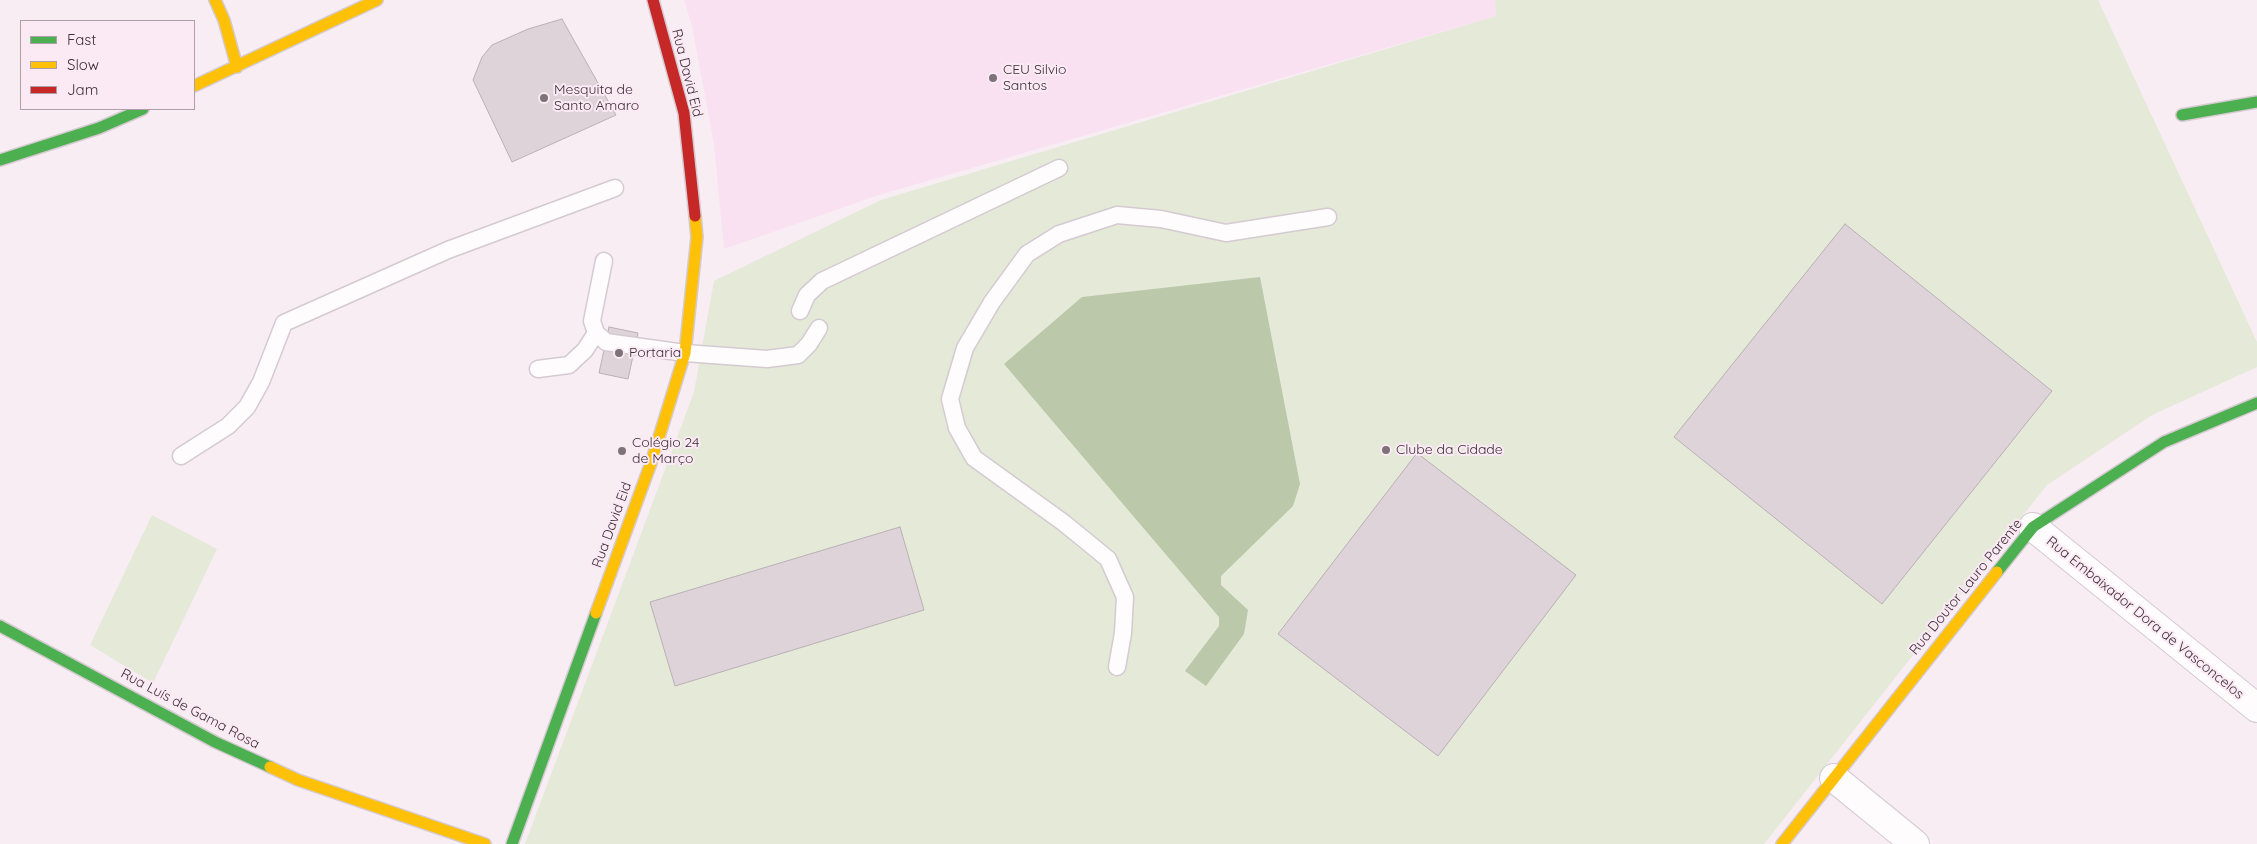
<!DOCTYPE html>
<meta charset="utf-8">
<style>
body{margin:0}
#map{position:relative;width:2257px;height:844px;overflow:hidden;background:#f7edf3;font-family:Quicksand,sans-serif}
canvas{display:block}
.legend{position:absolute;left:20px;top:20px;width:175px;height:90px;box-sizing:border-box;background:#fbe9f4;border:1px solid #af9fa9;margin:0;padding:6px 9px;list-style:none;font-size:15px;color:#3c3138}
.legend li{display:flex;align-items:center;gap:10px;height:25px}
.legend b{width:25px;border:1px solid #af9fa9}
</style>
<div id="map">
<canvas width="2257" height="844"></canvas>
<ul class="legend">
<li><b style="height:6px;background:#4caf50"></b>Fast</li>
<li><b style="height:6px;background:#ffc107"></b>Slow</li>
<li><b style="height:6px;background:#c62828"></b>Jam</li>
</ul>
</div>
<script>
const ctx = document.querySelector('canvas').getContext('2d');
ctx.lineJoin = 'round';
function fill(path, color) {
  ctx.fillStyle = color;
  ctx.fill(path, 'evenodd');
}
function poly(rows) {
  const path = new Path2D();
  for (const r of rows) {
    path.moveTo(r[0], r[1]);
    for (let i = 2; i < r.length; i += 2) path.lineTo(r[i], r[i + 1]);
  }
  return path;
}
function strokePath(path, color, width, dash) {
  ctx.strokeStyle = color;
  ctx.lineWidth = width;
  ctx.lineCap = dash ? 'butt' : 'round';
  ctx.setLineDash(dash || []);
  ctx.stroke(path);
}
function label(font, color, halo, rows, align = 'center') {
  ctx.font = font + ' Quicksand,sans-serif';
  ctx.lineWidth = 4;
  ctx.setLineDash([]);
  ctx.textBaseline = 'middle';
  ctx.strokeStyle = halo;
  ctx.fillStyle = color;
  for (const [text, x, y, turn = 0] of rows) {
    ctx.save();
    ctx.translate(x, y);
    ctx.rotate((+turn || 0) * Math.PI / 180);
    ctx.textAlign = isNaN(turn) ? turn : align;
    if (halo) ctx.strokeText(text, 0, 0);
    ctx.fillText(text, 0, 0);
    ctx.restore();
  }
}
fill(poly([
 [684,0,1495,0,1496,16,879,195,724,249,714,145,692,26]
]), '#fae1f1');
fill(poly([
 [1495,0,2098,0,2257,342,2257,367,2152,415,2047,485,1764,844,525,844,694,392,714,281,881,200,1496,16],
 [152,515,217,549,153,683,90,645]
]), '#e4e9d8');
fill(poly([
 [1260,277,1300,484,1293,506,1221,576,1221,585,1248,610,1244,634,1206,686,1185,671,1219,626,1219,617,1004,364,1082,297]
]), '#bcc8aa');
const building = poly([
 [562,19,616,115,512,162,473,80,482,57,492,45,528,29,562,19],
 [1845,224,2052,391,1882,604,1674,437,1845,224],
 [609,327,638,333,628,379,599,373,609,327],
 [1417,453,1576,575,1438,756,1278,634,1417,453],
 [900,527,924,610,675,686,650,602,900,527]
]);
fill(building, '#ddd3d9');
strokePath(building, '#bab0b6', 1);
const lane = poly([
 [604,261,592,321,596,333,606,342,685,353,767,359,798,355,809,344,819,328],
 [800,311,807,295,822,281,1059,168],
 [538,369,569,365,585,350,596,333],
 [181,456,228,426,247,407,261,382,284,323,448,250,615,188],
 [1117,667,1123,633,1125,597,1108,559,1064,523,974,458,957,428,950,399,965,348,992,302,1027,254,1059,234,1117,215,1161,219,1226,233,1328,217]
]);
const street = poly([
 [2033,527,2257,708],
 [1834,778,1915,844]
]);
const fast = poly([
 [2182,115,2257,102],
 [0,160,99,128,143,109],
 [1997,572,2033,527,2164,442,2257,403],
 [0,626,215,742,270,767],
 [512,844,596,613]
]);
const slow = poly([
 [215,0,224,20,237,67],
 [194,86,377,0],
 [596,613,651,463,685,353,697,237,695,216],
 [270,767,298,780,485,844],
 [1782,844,1997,572]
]);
const jam = poly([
 [653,0,684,113,695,216]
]);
strokePath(lane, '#d5cad1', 19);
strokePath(street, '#d5cad1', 30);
strokePath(fast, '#d5cad1', 14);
strokePath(slow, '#d5cad1', 14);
strokePath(jam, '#d5cad1', 14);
strokePath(lane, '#fefcfd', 16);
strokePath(street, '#fefcfd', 28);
strokePath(fast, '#4caf50', 11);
strokePath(slow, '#ffc107', 11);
strokePath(jam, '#c62828', 11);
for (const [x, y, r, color] of [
 [993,78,5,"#7d7379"],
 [544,98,5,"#7d7379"],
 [619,353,5,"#7d7379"],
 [1386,450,5,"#7d7379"],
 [622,451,5,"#7d7379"]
]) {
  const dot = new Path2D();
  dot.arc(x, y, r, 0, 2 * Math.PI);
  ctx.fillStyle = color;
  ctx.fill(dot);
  strokePath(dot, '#fbe9f4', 2);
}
label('14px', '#3c3138', '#fbe9f4', [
 ["CEU Silvio",1003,70],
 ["Santos",1003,86],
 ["Mesquita de",554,90],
 ["Santo Amaro",554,106],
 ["Portaria",629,353],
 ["Colégio 24",632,443],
 ["de Março",632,459],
 ["Clube da Cidade",1396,450]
], 'left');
label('14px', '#3c3138', '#fbe9f4', [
 ["Rua David Eid",687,73,76],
 ["Rua David Eid",612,525,-70],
 ["Rua Doutor Lauro Parente",1966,587,-51],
 ["Rua Embaixador Dora de Vasconcelos",2145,618,39],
 ["Rua Luís de Gama Rosa",190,709,28]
]);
</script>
